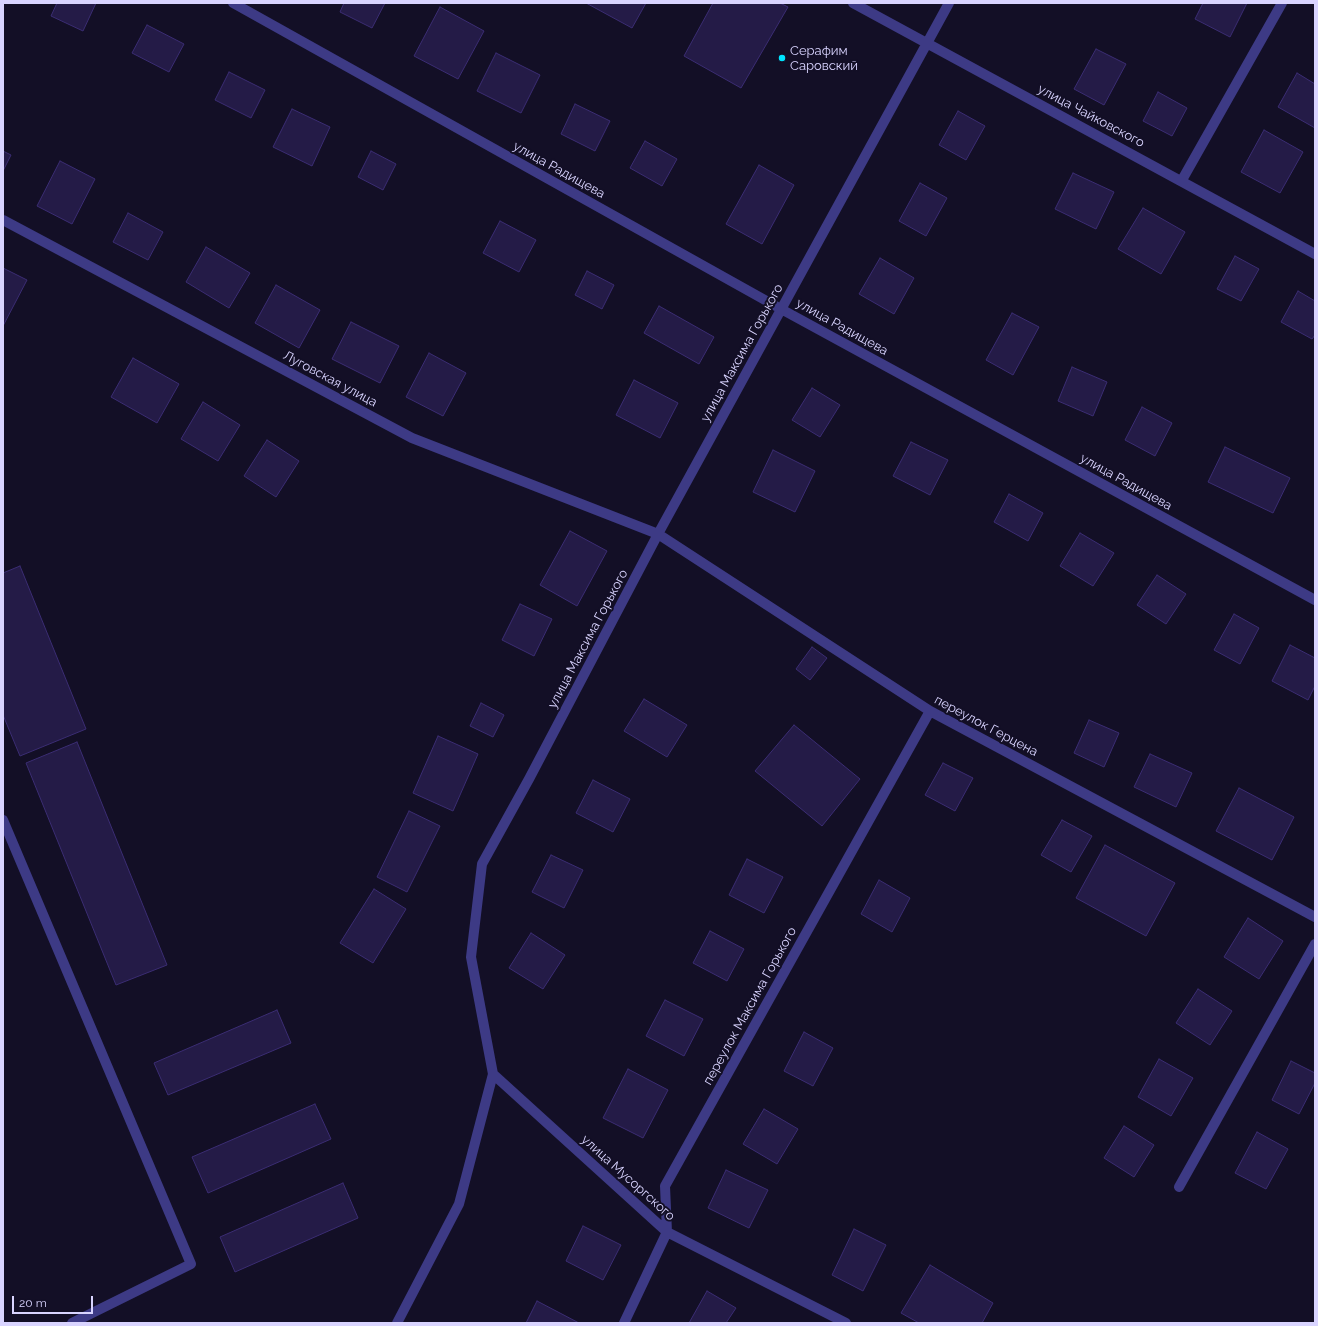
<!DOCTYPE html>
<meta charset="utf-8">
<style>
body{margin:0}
#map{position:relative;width:1318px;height:1326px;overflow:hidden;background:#130f26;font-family:Raleway,sans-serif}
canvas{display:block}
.frame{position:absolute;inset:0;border:4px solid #d9d4ff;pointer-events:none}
.scale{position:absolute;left:12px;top:1296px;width:81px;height:18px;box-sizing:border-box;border:2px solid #d9d4ff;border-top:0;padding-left:5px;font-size:12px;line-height:14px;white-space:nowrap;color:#d9d4ff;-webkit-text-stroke:3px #130f26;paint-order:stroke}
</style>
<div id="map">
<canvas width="1318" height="1326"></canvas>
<div class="frame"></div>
<div class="scale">20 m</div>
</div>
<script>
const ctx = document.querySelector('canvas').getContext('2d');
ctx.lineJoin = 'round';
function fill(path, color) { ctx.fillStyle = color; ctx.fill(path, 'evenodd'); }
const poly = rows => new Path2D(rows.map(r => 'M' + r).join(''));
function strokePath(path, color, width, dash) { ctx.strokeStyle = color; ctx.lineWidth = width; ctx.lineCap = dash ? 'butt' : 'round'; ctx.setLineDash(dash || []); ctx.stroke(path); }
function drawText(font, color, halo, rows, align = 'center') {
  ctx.font = font + ' Raleway,sans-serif'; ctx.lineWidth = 4; ctx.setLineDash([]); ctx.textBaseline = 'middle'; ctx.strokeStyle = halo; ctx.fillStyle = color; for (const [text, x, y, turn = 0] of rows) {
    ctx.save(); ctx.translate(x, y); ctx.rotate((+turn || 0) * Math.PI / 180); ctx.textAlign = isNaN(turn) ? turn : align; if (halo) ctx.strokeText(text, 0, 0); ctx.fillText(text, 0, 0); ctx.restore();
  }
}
const building = poly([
 [57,3,96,3,83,31,51,16,57,3],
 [344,3,385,3,372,28,340,12,344,3],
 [586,3,646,3,632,28,586,3],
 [713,3,780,3,788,7,741,88,684,56,713,3],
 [1203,3,1247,3,1230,37,1195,19,1203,3],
 [440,7,484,31,458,79,414,56,440,7],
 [147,25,184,44,169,72,132,53,147,25],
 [1096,49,1126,64,1104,105,1074,89,1096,49],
 [496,53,540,75,521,113,477,91,496,53],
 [229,72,265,90,251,118,215,100,229,72],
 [1297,73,1315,84,1315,128,1278,107,1297,73],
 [1158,92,1187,108,1172,136,1143,121,1158,92],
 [575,104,610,121,595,151,561,134,575,104],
 [292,109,330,127,312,166,273,147,292,109],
 [958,111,985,126,966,160,939,145,958,111],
 [1264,130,1303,152,1280,193,1241,172,1264,130],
 [645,141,677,159,662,186,630,168,645,141],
 [3,151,11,155,3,171,3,151],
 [371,151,396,164,383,190,358,177,371,151],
 [60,161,95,179,72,224,37,206,60,161],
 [759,165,794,185,762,244,726,224,759,165],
 [1073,173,1114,192,1096,229,1055,209,1073,173],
 [920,183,947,198,926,236,899,221,920,183],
 [1143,208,1185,232,1161,274,1118,249,1143,208],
 [128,213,163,232,148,260,113,242,128,213],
 [500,221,536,240,519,272,483,253,500,221],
 [206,247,250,273,229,308,186,282,206,247],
 [1235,256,1259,269,1241,301,1217,289,1235,256],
 [880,258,914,278,894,314,859,294,880,258],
 [3,268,27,280,3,326,3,268],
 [587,271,614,285,602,309,575,295,587,271],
 [276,285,320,310,299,348,255,323,276,285],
 [1298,291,1315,301,1315,335,1312,339,1281,322,1298,291],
 [659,306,714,337,699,364,644,333,659,306],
 [1012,313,1039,327,1013,375,986,360,1012,313],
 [351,322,399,346,380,383,332,359,351,322],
 [429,353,466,373,443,416,406,397,429,353],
 [133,358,179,384,157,423,111,397,133,358],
 [1072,367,1107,382,1093,416,1058,401,1072,367],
 [634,380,678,403,660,438,616,415,634,380],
 [812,388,840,405,820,437,792,420,812,388],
 [203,402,240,425,218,461,181,439,203,402],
 [1142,407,1172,423,1155,456,1125,440,1142,407],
 [267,440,299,461,276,497,244,476,267,440],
 [911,442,948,460,930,495,893,476,911,442],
 [1225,447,1290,478,1273,513,1208,482,1225,447],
 [773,450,815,471,795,512,753,492,773,450],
 [1009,494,1043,513,1028,541,994,522,1009,494],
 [570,531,607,551,577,606,540,585,570,531],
 [1080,533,1114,553,1093,586,1060,566,1080,533],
 [20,566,86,729,20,756,3,715,3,573,20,566],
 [1157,575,1186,594,1166,624,1137,605,1157,575],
 [520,604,552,619,534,656,502,640,520,604],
 [1234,614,1259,628,1240,664,1214,650,1234,614],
 [1290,645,1315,658,1315,686,1308,700,1272,681,1290,645],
 [812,647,827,658,810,680,796,669,812,647],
 [644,699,687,725,667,757,624,731,644,699],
 [481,703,504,715,493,737,470,726,481,703],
 [1089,720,1119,733,1104,767,1074,753,1089,720],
 [794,725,860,779,822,826,755,771,794,725],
 [438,736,478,754,453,811,413,793,438,736],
 [77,742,167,965,116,985,26,763,77,742],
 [1150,754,1192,773,1176,807,1134,787,1150,754],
 [943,763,973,778,955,811,925,795,943,763],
 [593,780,630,799,613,832,576,813,593,780],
 [1239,788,1294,817,1272,860,1216,831,1239,788],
 [409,811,440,826,407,892,377,877,409,811],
 [1062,820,1092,836,1071,872,1041,855,1062,820],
 [1105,845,1175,883,1146,936,1076,898,1105,845],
 [551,855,583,870,564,908,532,892,551,855],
 [747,859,783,877,764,913,729,895,747,859],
 [879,880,910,898,892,932,861,914,879,880],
 [374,889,406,909,373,963,340,943,374,889],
 [1248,918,1283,941,1259,979,1224,957,1248,918],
 [710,931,744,949,727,981,693,963,710,931],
 [531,933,565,955,543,989,509,968,531,933],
 [1198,989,1232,1011,1210,1045,1176,1023,1198,989],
 [665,1000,703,1019,684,1056,646,1036,665,1000],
 [277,1010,291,1043,168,1095,154,1063,277,1010],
 [804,1032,833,1048,813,1086,784,1071,804,1032],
 [1159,1059,1193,1078,1171,1116,1138,1097,1159,1059],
 [1291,1061,1315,1073,1315,1083,1299,1114,1272,1100,1291,1061],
 [628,1069,668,1090,643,1138,603,1118,628,1069],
 [315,1104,331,1139,208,1193,192,1157,315,1104],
 [764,1109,798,1129,777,1164,743,1144,764,1109],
 [1124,1126,1154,1145,1134,1177,1104,1158,1124,1126],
 [1257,1132,1288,1149,1266,1189,1235,1173,1257,1132],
 [726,1170,768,1190,749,1228,708,1208,726,1170],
 [343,1183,358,1218,235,1272,220,1237,343,1183],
 [583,1226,621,1245,603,1280,566,1261,583,1226],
 [854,1229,886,1245,863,1291,832,1275,854,1229],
 [930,1265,993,1303,982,1323,919,1323,901,1313,930,1265],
 [707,1291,736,1308,726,1323,689,1323,707,1291],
 [537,1301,579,1323,526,1323,537,1301]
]);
fill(building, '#241b47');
strokePath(building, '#3b2d73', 1);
strokePath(poly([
 [3,820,191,1264,72,1323],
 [1179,1187,1315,944]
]), '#3d3a85', 10);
strokePath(poly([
 [233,3,781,309,1315,600],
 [853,3,1315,254],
 [1182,180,1282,3],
 [3,220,412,438,658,534,930,711,1315,917],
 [493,1074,667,1232,846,1323],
 [397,1323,459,1204,493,1074,471,957,482,864,529,779,658,534,949,3],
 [624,1323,667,1232,665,1186,930,711]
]), '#3d3a85', 10);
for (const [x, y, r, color] of [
 [782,58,4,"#00e5ff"]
]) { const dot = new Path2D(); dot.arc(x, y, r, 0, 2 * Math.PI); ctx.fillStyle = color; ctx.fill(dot); strokePath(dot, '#130f26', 1.5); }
drawText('13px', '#d9d4ff', '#130f26', [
 ["Серафим",790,51],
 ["Саровский",790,66]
], 'left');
drawText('13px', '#d9d4ff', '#130f26', [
 ["улица Чайковского",1091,116,28],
 ["улица Радищева",559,170,29],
 ["улица Радищева",842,327,29],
 ["улица Максима Горького",742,353,-61],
 ["Луговская улица",330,379,28],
 ["улица Радищева",1126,482,29],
 ["улица Максима Горького",588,639,-62],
 ["переулок Герцена",986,726,28],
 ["переулок Максима Горького",750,1006,-61],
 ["улица Мусоргского",628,1178,42]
]);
</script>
